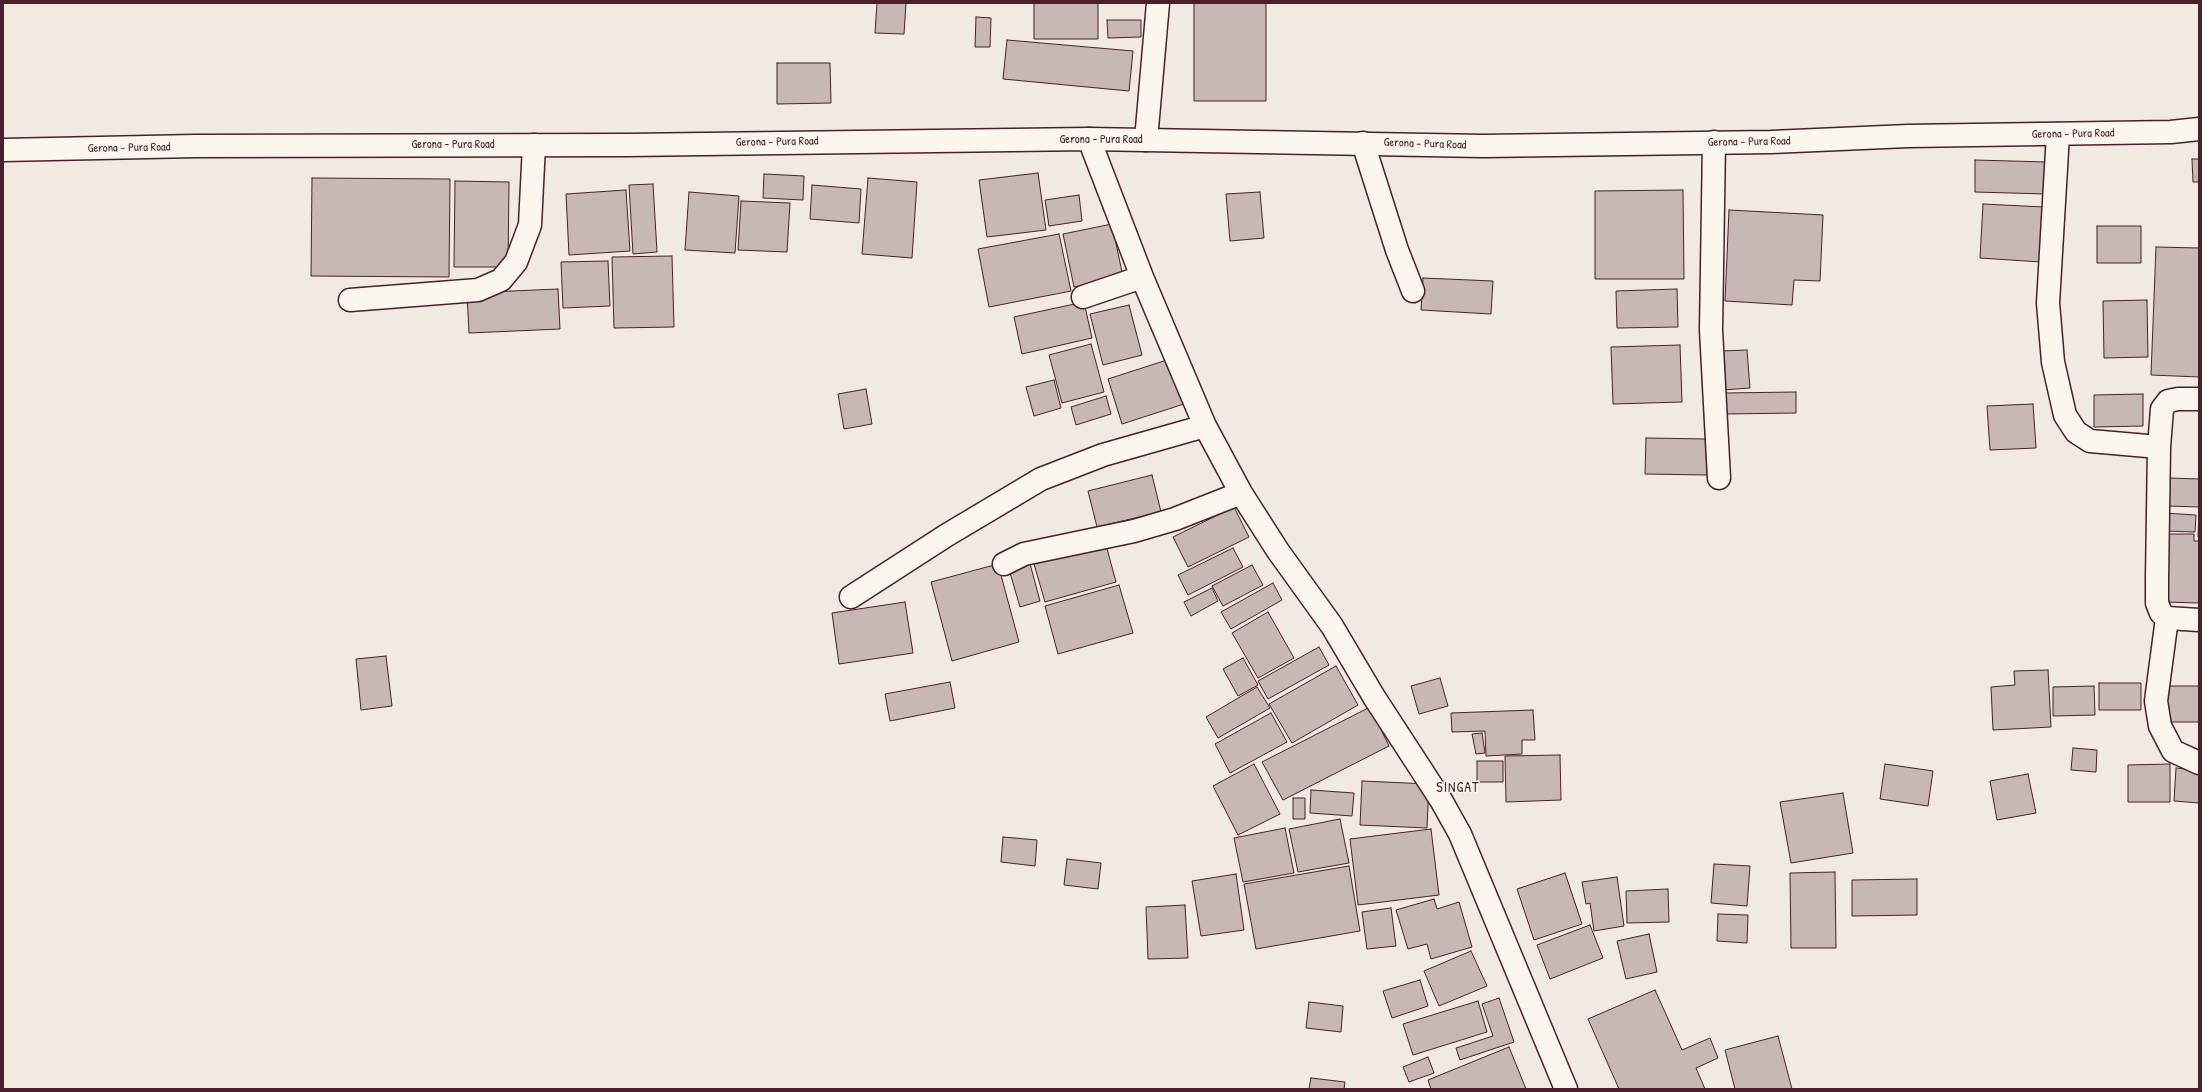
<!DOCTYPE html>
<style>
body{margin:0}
#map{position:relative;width:2202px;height:1092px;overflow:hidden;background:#f0eae0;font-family:"Patrick Hand",sans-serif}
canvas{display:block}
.frame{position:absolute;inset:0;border:4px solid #4a1f2b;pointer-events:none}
</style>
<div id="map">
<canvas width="2202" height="1092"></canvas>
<div class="frame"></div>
</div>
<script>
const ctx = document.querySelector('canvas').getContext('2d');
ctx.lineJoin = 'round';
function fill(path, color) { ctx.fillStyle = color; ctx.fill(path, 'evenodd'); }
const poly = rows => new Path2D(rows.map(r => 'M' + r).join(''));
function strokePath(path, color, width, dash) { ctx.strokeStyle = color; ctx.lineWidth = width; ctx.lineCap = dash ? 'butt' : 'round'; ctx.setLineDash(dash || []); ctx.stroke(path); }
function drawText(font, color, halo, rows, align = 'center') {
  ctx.font = font + ' "Patrick Hand",sans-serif'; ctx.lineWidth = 3; ctx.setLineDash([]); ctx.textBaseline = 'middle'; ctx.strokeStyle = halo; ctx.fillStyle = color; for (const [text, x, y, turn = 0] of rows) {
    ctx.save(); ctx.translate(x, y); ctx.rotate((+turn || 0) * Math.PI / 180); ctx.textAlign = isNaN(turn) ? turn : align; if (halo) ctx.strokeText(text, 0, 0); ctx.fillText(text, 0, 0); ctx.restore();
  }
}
const building = poly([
 [877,3,906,3,904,34,875,33,877,3],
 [1034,3,1098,3,1098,39,1034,39,1034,3],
 [1194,3,1266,3,1266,101,1194,101,1194,3],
 [976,17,991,18,990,47,975,47,976,17],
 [1107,20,1141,20,1141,37,1108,38,1107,20],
 [1007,40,1133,51,1129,91,1003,79,1007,40],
 [777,63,830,63,831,103,777,104,777,63],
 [2192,159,2199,159,2199,182,2193,182,2192,159],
 [1975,160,2047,162,2046,194,1975,192,1975,160],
 [1038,173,1046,230,987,237,979,180,1038,173],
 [764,174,804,176,803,200,763,198,764,174],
 [312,178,450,179,449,277,311,276,312,178],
 [868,178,917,182,912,258,862,254,868,178],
 [455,181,509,182,508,267,454,267,455,181],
 [653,184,657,252,633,254,629,185,653,184],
 [812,185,861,189,859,223,810,219,812,185],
 [626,190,630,251,569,255,566,194,626,190],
 [1683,190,1684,279,1595,279,1595,191,1683,190],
 [689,192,739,196,735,253,685,250,689,192],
 [1260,192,1264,238,1230,241,1226,194,1260,192],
 [1079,195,1082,221,1049,226,1045,200,1079,195],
 [741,201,790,203,787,252,738,250,741,201],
 [1983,204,2044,207,2041,262,1980,258,1983,204],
 [1729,210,1823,215,1820,281,1794,280,1792,305,1725,301,1729,210],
 [1112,224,1123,277,1074,287,1063,234,1112,224],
 [2097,226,2141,226,2141,263,2097,263,2097,226],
 [1059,234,1071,291,989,307,978,249,1059,234],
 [2156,247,2199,248,2199,377,2151,375,2156,247],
 [672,256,674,327,614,328,612,257,672,256],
 [608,261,610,306,563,308,561,262,608,261],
 [1423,278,1493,281,1491,314,1421,310,1423,278],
 [558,289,560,329,469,333,467,293,558,289],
 [1677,289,1678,327,1617,328,1616,291,1677,289],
 [2147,300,2148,357,2104,358,2103,301,2147,300],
 [1084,302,1092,338,1022,354,1014,317,1084,302],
 [1129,305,1142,355,1103,365,1090,314,1129,305],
 [1091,344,1104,392,1062,403,1049,355,1091,344],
 [1680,345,1682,402,1613,404,1611,347,1680,345],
 [1747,350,1750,388,1723,390,1721,351,1747,350],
 [1170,359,1184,404,1122,424,1108,379,1170,359],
 [1054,380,1061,408,1034,416,1026,387,1054,380],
 [866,389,872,424,844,429,838,394,866,389],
 [1796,392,1796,413,1725,414,1725,393,1796,392],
 [2143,394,2143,426,2094,427,2094,395,2143,394],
 [1106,396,1111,414,1076,425,1071,407,1106,396],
 [2033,404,2036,448,1990,450,1987,406,2033,404],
 [1646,438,1707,439,1707,475,1645,474,1646,438],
 [1152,475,1161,512,1097,527,1088,491,1152,475],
 [2169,478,2199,479,2199,507,2167,506,2169,478],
 [1234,507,1249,537,1188,567,1173,537,1234,507],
 [2199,509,2199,537,2198,537,2199,509],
 [2164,513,2196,515,2195,532,2163,531,2164,513],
 [2164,534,2194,534,2194,541,2199,541,2199,603,2164,602,2164,534],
 [1106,545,1116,582,1045,602,1034,564,1106,545],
 [1233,548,1243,567,1188,595,1178,575,1233,548],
 [1029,560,1040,601,1020,607,1008,566,1029,560],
 [998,564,1019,642,952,661,931,582,998,564],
 [1252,565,1263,585,1223,606,1212,586,1252,565],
 [1273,583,1282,600,1231,629,1221,612,1273,583],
 [1119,585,1133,633,1058,654,1045,606,1119,585],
 [1212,588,1218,601,1191,616,1184,602,1212,588],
 [905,602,913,653,839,664,832,613,905,602],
 [1268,612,1294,658,1258,678,1232,633,1268,612],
 [1319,647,1329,665,1268,699,1258,681,1319,647],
 [386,656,392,706,361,710,356,659,386,656],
 [1243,658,1258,685,1238,696,1223,669,1243,658],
 [1336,666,1358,705,1292,743,1269,704,1336,666],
 [2048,670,2051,727,1993,730,1991,687,2015,685,2014,671,2048,670],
 [1440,678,1448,706,1419,714,1411,686,1440,678],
 [950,682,955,708,890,721,885,694,950,682],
 [2099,683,2141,683,2141,710,2099,710,2099,683],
 [2094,686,2095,715,2053,716,2053,687,2094,686],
 [2167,686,2199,686,2199,722,2167,722,2167,686],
 [1257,687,1270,708,1218,738,1206,717,1257,687],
 [1370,707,1389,746,1283,800,1262,762,1370,707],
 [1533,710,1535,740,1522,740,1522,754,1486,756,1485,731,1452,732,1451,713,1533,710],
 [1271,713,1287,742,1230,773,1215,744,1271,713],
 [1482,733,1485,753,1476,754,1472,734,1482,733],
 [2073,748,2097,750,2096,772,2071,770,2073,748],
 [1560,755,1561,800,1506,802,1505,756,1560,755],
 [1477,761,1503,761,1503,782,1477,782,1477,761],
 [1254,764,1280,814,1238,835,1213,786,1254,764],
 [1885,764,1933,771,1928,806,1880,799,1885,764],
 [2170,764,2170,802,2128,802,2128,765,2170,764],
 [2176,768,2199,770,2199,803,2174,801,2176,768],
 [2028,774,2036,813,1997,820,1990,781,2028,774],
 [1362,781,1429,784,1427,828,1360,825,1362,781],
 [1311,790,1354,793,1352,816,1310,813,1311,790],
 [1843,793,1853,853,1791,863,1780,802,1843,793],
 [1293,798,1305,798,1305,819,1293,819,1293,798],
 [1340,819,1349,863,1298,872,1289,829,1340,819],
 [1285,828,1294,873,1243,882,1234,838,1285,828],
 [1431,829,1439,895,1358,905,1350,839,1431,829],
 [1003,837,1037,840,1035,866,1001,862,1003,837],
 [1067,859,1101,863,1098,889,1064,885,1067,859],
 [1714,864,1750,866,1747,906,1711,903,1714,864],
 [1349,866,1360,931,1256,949,1244,884,1349,866],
 [1835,872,1836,948,1791,948,1790,873,1835,872],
 [1565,873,1582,924,1534,940,1517,889,1565,873],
 [1236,874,1244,930,1201,936,1192,881,1236,874],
 [1617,877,1624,926,1594,931,1590,903,1586,904,1582,882,1617,877],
 [1917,879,1917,915,1852,916,1852,880,1917,879],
 [1668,889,1669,922,1627,923,1626,891,1668,889],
 [1434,899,1437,909,1459,902,1472,947,1431,959,1427,944,1408,949,1396,910,1434,899],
 [1185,905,1188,958,1148,959,1146,907,1185,905],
 [1391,908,1396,946,1367,949,1362,912,1391,908],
 [1718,914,1748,915,1747,943,1717,941,1718,914],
 [1590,925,1603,958,1550,979,1537,945,1590,925],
 [1649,934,1657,972,1626,979,1617,941,1649,934],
 [1471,951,1487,986,1439,1006,1424,971,1471,951],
 [1420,980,1428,1006,1392,1018,1383,991,1420,980],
 [1655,990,1682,1050,1710,1038,1718,1058,1696,1068,1705,1089,1619,1089,1588,1019,1655,990],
 [1499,998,1514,1042,1460,1060,1456,1048,1493,1036,1482,1004,1499,998],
 [1478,1001,1487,1032,1413,1055,1403,1024,1478,1001],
 [1309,1002,1343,1006,1341,1032,1306,1028,1309,1002],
 [1778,1036,1792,1089,1735,1089,1725,1050,1778,1036],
 [1509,1047,1526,1089,1431,1089,1428,1080,1509,1047],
 [1428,1057,1434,1073,1409,1082,1403,1067,1428,1057],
 [1311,1078,1345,1082,1344,1089,1309,1089,1311,1078]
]);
fill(building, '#c8b8b3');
strokePath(building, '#4a1f2b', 1);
const minor = poly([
 [2058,134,2048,303,2053,362,2065,415,2076,432,2090,441,2159,447],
 [1089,139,1142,277,1205,426,1241,493,1278,551,1332,626,1374,697,1441,800,1460,834,1566,1089],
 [1146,140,1158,3],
 [1714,142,1711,330,1719,478],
 [1363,143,1397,250,1413,291],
 [1083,297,1142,277],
 [350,300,478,290,501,280,516,262,530,225,534,145],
 [2199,399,2178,399,2168,401,2162,409,2159,447,2157,578,2157,603,2161,613,2167,618,2199,620],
 [1004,564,1024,554,1134,531,1175,519,1241,493],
 [851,597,947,535,1041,479,1103,455,1205,426],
 [2167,618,2156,701,2160,726,2173,751,2199,763]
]);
const major = poly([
 [3,150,195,146,627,145,1089,139,1483,146,1771,142,1908,136,2171,132,2199,129]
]);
strokePath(minor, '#4a1f2b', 25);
strokePath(major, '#4a1f2b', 25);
strokePath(minor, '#fbf7ec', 22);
strokePath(major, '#fbf7ec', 22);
drawText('12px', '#4a1f2b', '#fbf7ec', [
 ["Gerona - Pura Road",2073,134,-1],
 ["Gerona - Pura Road",1101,140],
 ["Gerona - Pura Road",777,142,-1],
 ["Gerona - Pura Road",1749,142,-1],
 ["Gerona - Pura Road",1425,144,2],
 ["Gerona - Pura Road",453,145],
 ["Gerona - Pura Road",129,148,-1]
]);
ctx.letterSpacing = '1px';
drawText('14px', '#4a1f2b', '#fbf7ec', [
 ["SINGAT",1458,788]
]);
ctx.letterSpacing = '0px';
</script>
